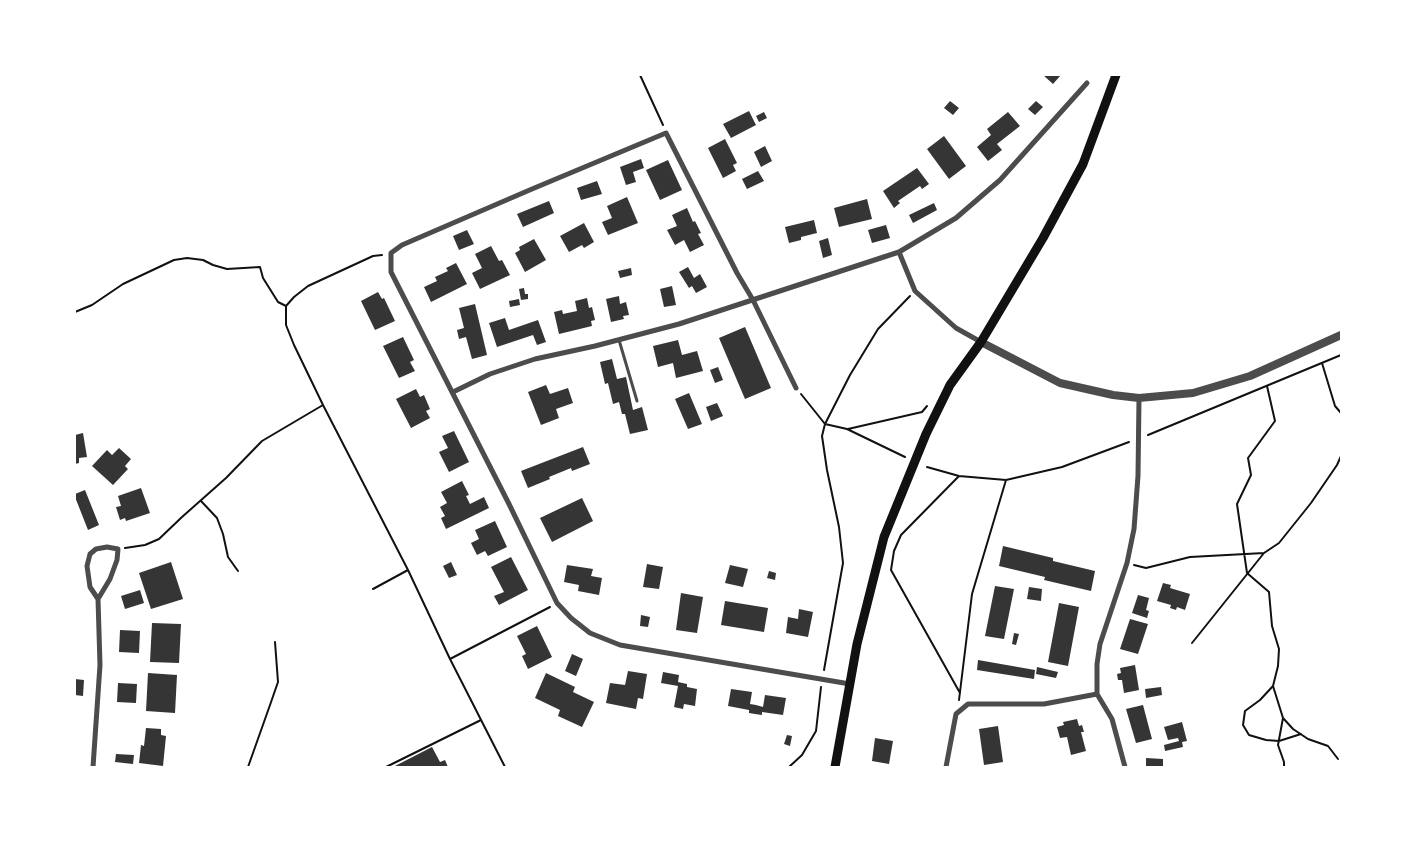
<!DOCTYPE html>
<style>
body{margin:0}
#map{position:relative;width:1416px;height:842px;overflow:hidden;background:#fff;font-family:"Fira Sans",sans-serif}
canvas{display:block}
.frame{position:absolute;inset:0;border:76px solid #fff;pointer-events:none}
</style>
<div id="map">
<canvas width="1416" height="842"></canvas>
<div class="frame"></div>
</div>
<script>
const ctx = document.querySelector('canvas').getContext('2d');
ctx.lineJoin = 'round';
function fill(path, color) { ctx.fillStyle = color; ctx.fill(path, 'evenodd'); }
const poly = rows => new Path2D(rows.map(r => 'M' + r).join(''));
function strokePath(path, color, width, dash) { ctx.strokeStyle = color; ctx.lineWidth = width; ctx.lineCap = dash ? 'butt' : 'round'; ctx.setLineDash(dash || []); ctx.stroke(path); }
fill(poly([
 [1043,75,1061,75,1053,84],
 [950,101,959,108,953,115,944,108],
 [1036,101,1043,107,1035,115,1028,109],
 [749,111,756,125,731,138,723,124],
 [764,112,767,118,759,122,756,116],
 [1008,112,1020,126,997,144,1002,150,988,161,977,147,991,135,987,129],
 [944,136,966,166,949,179,927,149],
 [725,139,737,163,733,165,736,171,723,178,708,148],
 [765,146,772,161,761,167,754,152],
 [641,159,644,168,633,172,636,182,626,185,620,167],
 [668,160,682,190,660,200,646,170],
 [917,168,929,184,922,189,920,186,898,201,900,203,894,208,883,191],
 [758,171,764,181,747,189,742,179],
 [597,181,602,194,581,200,577,188],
 [627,197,638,223,608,235,602,222,612,218,607,206],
 [867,199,872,219,839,227,834,208],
 [549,201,554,213,523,227,517,214],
 [934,203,937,210,913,223,909,215],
 [687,208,693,222,695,221,701,233,698,234,704,245,690,252,684,240,675,245,667,230,677,226,672,215],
 [814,220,817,233,801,237,801,240,789,243,785,227],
 [584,223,594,242,584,248,582,245,569,252,560,236],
 [886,225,890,238,872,243,868,230],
 [467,230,474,244,459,250,453,236],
 [828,238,832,255,823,258,819,241],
 [534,239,546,260,525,272,515,253,520,250,519,247],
 [491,246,499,261,502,260,510,275,480,289,472,273,482,268,475,254],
 [456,263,467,284,431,302,424,287,437,281,435,277,448,271,446,268],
 [688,267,694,278,700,274,707,287,696,293,692,286,689,288,679,272],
 [631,268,632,275,620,278,618,271],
 [672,286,676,305,664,307,660,289],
 [524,288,525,294,528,294,528,299,521,300,519,289],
 [378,292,382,299,384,298,395,321,375,330,361,301],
 [619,296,620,304,626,302,629,315,623,316,624,319,611,322,606,299],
 [587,298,589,308,592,307,595,320,591,321,592,326,559,334,554,312,562,310,563,314,577,311,575,301],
 [519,299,520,305,510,307,509,301],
 [475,304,487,355,472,359,466,337,459,339,457,330,464,328,459,308],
 [505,318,509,330,538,320,546,342,537,345,533,335,497,347,489,323],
 [745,327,771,388,745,399,719,338],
 [403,337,414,360,410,362,415,371,399,378,383,346],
 [678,340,682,355,697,351,703,371,676,378,673,363,658,367,653,346],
 [612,359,617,379,626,377,633,410,642,407,648,430,630,434,625,414,622,414,619,402,613,404,608,383,605,384,600,362],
 [718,367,723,380,715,383,710,370],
 [546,385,550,394,568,388,573,403,556,409,559,418,541,425,528,392],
 [416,389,420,397,424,395,430,409,426,411,430,418,411,428,396,399],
 [689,393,702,424,688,429,675,399],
 [717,403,723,416,711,421,706,407],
 [454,431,469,462,449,472,439,452,448,448,442,436],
 [83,433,87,457,79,458,79,463,75,464,75,435],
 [583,447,590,464,572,471,571,468,549,477,550,479,528,488,521,471],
 [119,448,131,459,125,466,128,469,113,485,92,466,107,450,112,455],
 [462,481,469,495,466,496,470,504,484,497,489,508,446,529,441,518,445,516,440,507,447,503,441,492],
 [141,488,150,513,126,521,125,518,120,520,116,507,121,506,118,496],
 [85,490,99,525,88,530,75,497,75,494],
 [582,498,593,521,552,542,540,518],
 [495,521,507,547,488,556,485,551,477,555,471,543,479,539,475,530],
 [1003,546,1053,558,1053,561,1095,571,1091,591,1044,580,1045,577,999,566],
 [511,557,528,590,499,605,494,596,504,592,491,567],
 [171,562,183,599,151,609,139,573],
 [451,562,457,575,449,578,443,566],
 [647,564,663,567,659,589,643,587],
 [567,565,593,569,591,576,602,578,599,595,578,591,579,585,564,582],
 [730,565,748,569,743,587,725,583],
 [769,571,776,573,775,580,767,578],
 [1163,583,1171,585,1170,588,1190,594,1185,610,1177,607,1176,610,1170,608,1171,605,1157,601],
 [995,586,1014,589,1004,639,985,636],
 [1029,587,1042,589,1041,601,1027,599],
 [140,590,144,603,125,609,121,596],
 [681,593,703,597,697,633,676,630],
 [1138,595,1149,598,1146,610,1149,611,1147,618,1132,613],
 [725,601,768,608,764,632,721,625],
 [1059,603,1079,607,1068,666,1048,662],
 [799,609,813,612,808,637,786,633,788,617,798,619],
 [641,615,650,617,648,627,640,626],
 [1130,619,1148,624,1138,654,1120,649],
 [152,623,181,624,179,663,150,662],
 [537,626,552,657,528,669,522,656,526,654,517,636],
 [120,630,140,631,139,653,119,652],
 [1014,633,1019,634,1016,645,1012,644],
 [572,654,583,659,576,676,565,671],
 [978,660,1035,670,1034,679,977,670],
 [1135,665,1139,690,1124,693,1122,680,1118,680,1117,674,1121,673,1120,668],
 [1037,667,1058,672,1056,678,1036,674],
 [628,671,647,674,643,699,638,698,636,709,606,703,610,683,625,685],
 [663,672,679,675,678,682,687,684,687,687,697,689,695,706,684,704,683,709,674,707,678,686,661,683],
 [148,673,177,675,175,713,146,711],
 [546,673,575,687,573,692,594,702,582,727,558,716,560,710,535,698],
 [75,679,84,680,83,696,75,695],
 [118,683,137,684,136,703,117,702],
 [1161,687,1162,695,1146,698,1145,689],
 [731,689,752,692,750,704,756,705,763,707,765,695,786,698,783,715,762,712,762,715,755,714,749,713,749,710,728,706],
 [1143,705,1152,739,1136,743,1126,709],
 [1077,719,1079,726,1082,725,1084,732,1081,732,1086,751,1071,755,1067,737,1060,738,1057,727,1064,725,1063,722],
 [1182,722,1187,741,1182,742,1183,747,1165,751,1164,745,1179,741,1178,738,1168,740,1164,727],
 [998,726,1003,762,984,765,979,729],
 [146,728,161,729,161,735,166,736,163,766,139,763,141,745,144,746],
 [787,735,792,736,790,746,784,744],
 [875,738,893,741,889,764,872,761],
 [432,747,440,762,445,760,448,767,393,767],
 [116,754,134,755,133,764,115,762],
 [1146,758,1163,759,1163,767,1146,767]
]), '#353535');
strokePath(poly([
 [640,75,663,125],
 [382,255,373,256,308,286,294,297,286,306,286,325,294,345,323,405,408,570,450,659,505,767],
 [75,312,92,305,123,284,174,260,187,258,203,260,213,265,227,269,260,267,263,278,278,302,286,306],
 [1322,363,1335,406,1341,413],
 [1267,386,1275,421,1248,458,1251,475,1237,504,1247,573,1269,592,1272,626,1279,649,1278,666,1273,686,1283,718,1293,729,1308,739,1328,746,1338,759],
 [801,394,825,424,847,429,905,457],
 [848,429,922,412,927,406],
 [1148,435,1341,355],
 [927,467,959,476,1006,480,1062,467,1129,442],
 [959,476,901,535,894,551,891,570,960,693],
 [201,501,217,518,223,534,228,557,238,571],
 [125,548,145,545,159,539,182,517,226,478,262,441,323,405],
 [1134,565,1146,568,1190,557,1264,553,1279,543,1311,503,1337,465,1341,456],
 [373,589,408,570],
 [1192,643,1264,553],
 [450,659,550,607],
 [824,670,843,563,839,527,827,470,822,436,825,424,850,375,878,329,910,296],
 [1273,686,1260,700,1245,711,1243,725,1249,735,1266,740,1279,741,1301,734],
 [959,700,972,594,1006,480],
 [1283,718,1278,745,1284,762,1284,767],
 [248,767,270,705,278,682,275,642],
 [386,767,481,720],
 [789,767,802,755,816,731,821,687]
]), '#111', 2);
strokePath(poly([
 [619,340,637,401]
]), '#4c4c4c', 3);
strokePath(poly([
 [899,252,956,218,1000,180,1087,83],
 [796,388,753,300,737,273,666,133,532,189,402,245,391,253,391,272,509,504,557,603,571,618,590,633,620,645,850,684],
 [453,392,490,374,535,359,595,346,679,324,899,252,915,291,956,328,981,342],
 [93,767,100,665,98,599,110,579,117,560,118,549,107,547,96,549,90,554,87,566,90,587,98,599],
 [946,767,956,714,968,704,1044,704,1097,694],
 [1125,767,1112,719,1097,694,1097,664,1100,644,1127,563,1134,529,1138,476,1139,398]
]), '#4c4c4c', 5);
strokePath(poly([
 [981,342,1060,383,1113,395,1139,398,1193,393,1250,376,1341,335]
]), '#4c4c4c', 8);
strokePath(poly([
 [835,767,857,644,884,537,926,434,950,385,981,342,1043,238,1083,164,1116,75]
]), '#111', 9);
</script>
